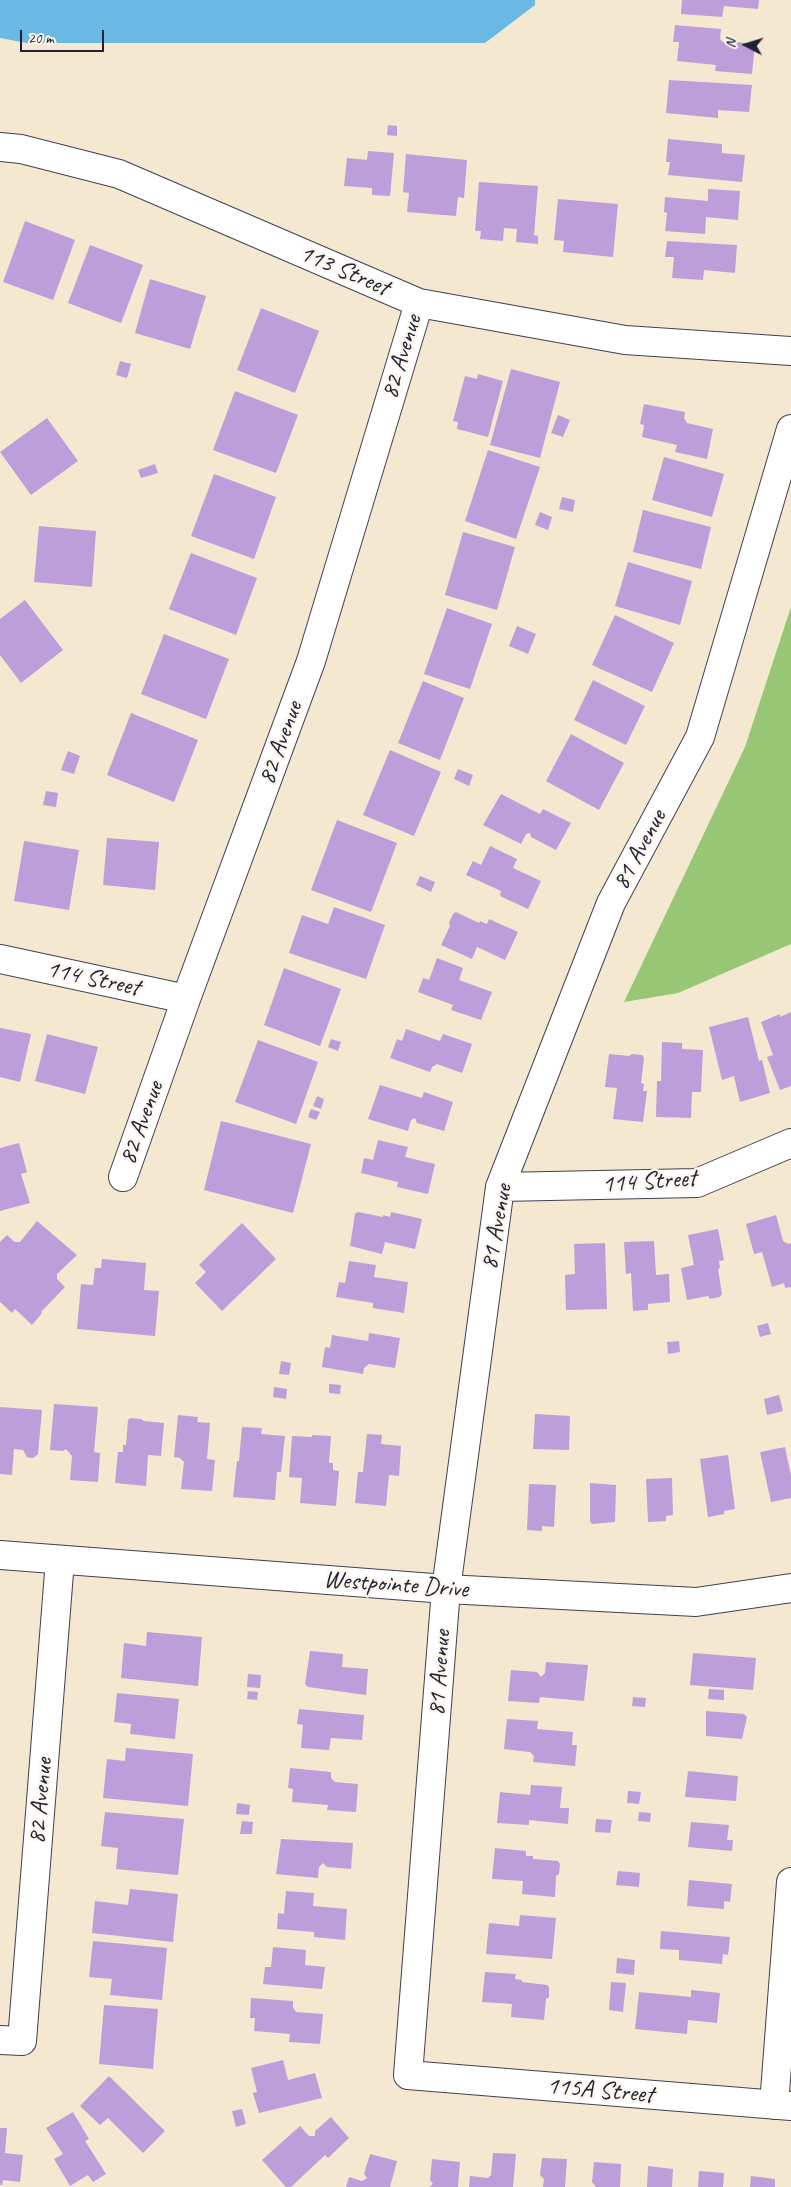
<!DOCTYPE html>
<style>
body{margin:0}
#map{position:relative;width:791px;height:2187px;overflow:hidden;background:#f4e8d0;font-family:Caveat,sans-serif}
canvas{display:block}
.north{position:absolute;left:721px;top:20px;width:50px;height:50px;-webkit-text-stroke:4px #fbf7ec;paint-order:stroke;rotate:275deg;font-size:14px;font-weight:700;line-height:20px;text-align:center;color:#22223b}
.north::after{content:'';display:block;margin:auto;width:18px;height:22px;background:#22223b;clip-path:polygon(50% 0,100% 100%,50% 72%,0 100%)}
.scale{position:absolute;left:20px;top:30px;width:84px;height:22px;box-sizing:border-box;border:2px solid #22223b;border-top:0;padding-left:6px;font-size:15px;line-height:18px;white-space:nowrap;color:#22223b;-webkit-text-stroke:4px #fbf7ec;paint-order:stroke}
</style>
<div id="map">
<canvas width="791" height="2187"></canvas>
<div class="north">N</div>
<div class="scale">20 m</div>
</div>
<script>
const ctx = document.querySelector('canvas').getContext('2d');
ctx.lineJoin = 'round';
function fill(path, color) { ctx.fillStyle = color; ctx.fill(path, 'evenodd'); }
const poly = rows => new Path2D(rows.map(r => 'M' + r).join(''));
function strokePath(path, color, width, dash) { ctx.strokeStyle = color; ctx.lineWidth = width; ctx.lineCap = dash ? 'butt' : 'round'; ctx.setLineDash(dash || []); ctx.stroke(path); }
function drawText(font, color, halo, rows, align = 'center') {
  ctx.font = font + ' Caveat,sans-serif'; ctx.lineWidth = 5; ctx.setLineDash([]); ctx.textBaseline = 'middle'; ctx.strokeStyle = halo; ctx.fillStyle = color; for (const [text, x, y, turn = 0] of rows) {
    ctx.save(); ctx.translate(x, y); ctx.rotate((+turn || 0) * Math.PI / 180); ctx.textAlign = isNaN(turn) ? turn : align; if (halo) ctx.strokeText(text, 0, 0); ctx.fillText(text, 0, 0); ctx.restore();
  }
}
fill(poly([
 [791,607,791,944,678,993,624,1002,745,747]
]), '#97c674');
fill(poly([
 [0,0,535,0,535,5,485,43,27,43,0,38]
]), '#69b9e4');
fill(poly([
 [682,0,759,0,758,9,724,6,722,17,681,14],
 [675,25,721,29,720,39,724,43,726,41,755,44,752,74,715,71,716,65,677,61,679,42,673,42],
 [669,80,752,85,749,112,718,110,718,118,666,113],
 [388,125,397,126,397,136,387,135],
 [668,139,722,144,722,153,745,155,742,182,668,175,670,162,666,162],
 [368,151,394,153,390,196,372,195,372,188,344,186,347,158,367,160],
 [406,154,467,160,464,198,458,197,456,216,407,212,409,193,403,192],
 [479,182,538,186,534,235,538,236,538,244,516,242,517,229,504,228,503,241,480,239,481,231,475,231],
 [708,189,740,191,738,220,706,217,705,234,665,231,667,213,664,212,665,197,708,201],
 [558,199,618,204,613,257,563,252,564,241,554,240],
 [25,221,75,240,53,300,3,282],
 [667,241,737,245,735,273,704,270,703,280,672,278,674,257,665,257],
 [90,245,143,265,121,323,68,303],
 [150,279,206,296,190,349,135,333],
 [261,308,319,331,295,393,237,370],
 [120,361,131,364,127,378,116,375],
 [511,369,560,382,540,458,490,445],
 [478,374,503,381,488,437,457,429,458,422,453,421,465,376,477,379],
 [235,391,298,415,276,473,213,450],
 [644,404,685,412,684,418,687,423,713,429,707,459,675,452,677,445,642,437,644,425,640,424],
 [558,415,570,420,563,437,551,433],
 [47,418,78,461,31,495,0,452],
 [488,450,540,467,516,539,465,521],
 [664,457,724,474,712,517,652,500],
 [155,464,158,473,141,478,138,470],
 [214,474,276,497,254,559,191,536],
 [562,497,575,500,573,512,559,509],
 [643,510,711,527,701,569,633,552],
 [540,512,552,517,548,530,535,525],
 [39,526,96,531,92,587,34,582],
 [463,532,515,547,497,610,445,595],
 [191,553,257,578,236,635,169,609],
 [628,562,692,581,680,625,615,606],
 [25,600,63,650,21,683,0,655,0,619],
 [447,608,492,624,470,689,424,674],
 [615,615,674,643,652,692,592,665],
 [517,626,536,634,528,654,509,646],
 [164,634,229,659,206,719,141,694],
 [593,680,645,706,626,745,574,720],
 [423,681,464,698,440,760,398,743],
 [131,713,198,740,174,802,107,775],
 [571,734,624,763,599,810,546,781],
 [390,750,441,772,414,836,363,815],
 [68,751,80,756,74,774,61,770],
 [458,769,473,775,469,786,454,779],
 [46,791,58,793,56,807,43,805],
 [501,794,540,814,543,809,571,823,556,850,531,837,530,833,526,834,521,844,483,825],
 [337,820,397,843,371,912,311,890],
 [107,838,159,842,155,890,103,885],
 [24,841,79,850,69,910,14,901],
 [490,846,517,859,513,868,541,881,528,909,500,896,501,891,466,875,473,861,481,865],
 [420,876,435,882,431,892,416,885],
 [334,907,385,925,366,979,289,953,302,915,328,924],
 [456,912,479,923,480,921,487,924,489,919,518,932,505,960,477,947,472,959,441,945,450,926,449,923,453,914],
 [437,958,463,968,459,980,492,992,481,1020,451,1010,453,1005,418,992,423,978,429,980],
 [284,968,341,989,320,1046,264,1025],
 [791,1012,791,1086,780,1090,767,1057,773,1055,761,1022,780,1014,780,1017],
 [748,1017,759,1061,762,1060,770,1093,740,1102,734,1076,722,1080,709,1027],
 [0,1028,31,1034,20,1082,0,1077],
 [406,1029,440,1041,443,1034,472,1044,462,1073,437,1064,432,1067,430,1072,390,1058,397,1039,402,1041],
 [47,1034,98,1047,85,1094,35,1081],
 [331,1039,341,1042,338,1051,328,1047],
 [258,1040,318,1062,296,1124,235,1102],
 [662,1042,682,1043,682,1049,703,1050,701,1092,692,1092,691,1118,656,1117,657,1081,661,1081],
 [609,1054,629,1056,632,1054,642,1055,644,1058,641,1083,644,1084,643,1091,647,1091,643,1122,613,1119,617,1088,605,1087],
 [380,1085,422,1098,424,1092,453,1102,444,1131,417,1123,415,1118,411,1120,408,1131,368,1119],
 [317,1096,324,1099,321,1109,313,1106],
 [311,1109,320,1112,316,1120,308,1117],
 [221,1121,311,1144,293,1213,204,1190],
 [378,1140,408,1147,405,1157,435,1164,428,1194,397,1187,398,1182,361,1173,364,1158,373,1160],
 [19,1143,27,1172,21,1174,30,1203,0,1211,0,1148],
 [358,1212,383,1217,383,1215,390,1217,391,1212,422,1219,415,1249,385,1242,382,1254,350,1246,355,1214],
 [776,1215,783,1241,788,1244,791,1243,791,1287,785,1288,784,1283,772,1287,762,1252,754,1254,746,1224],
 [37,1221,77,1255,57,1274,57,1279,65,1287,41,1312,42,1313,32,1325,15,1309,12,1313,0,1302,0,1242,7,1235,15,1242,20,1242],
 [242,1223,276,1259,222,1311,195,1283,206,1272,199,1265],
 [718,1229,724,1260,719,1261,720,1268,718,1269,722,1294,720,1297,710,1299,708,1296,687,1300,681,1268,694,1265,688,1235],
 [654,1241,656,1275,669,1274,670,1302,648,1304,648,1310,633,1311,631,1273,626,1274,624,1242],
 [605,1243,607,1309,566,1310,565,1275,575,1274,574,1244],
 [102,1259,146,1263,144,1290,159,1291,155,1336,77,1329,81,1284,93,1285,95,1268,101,1268],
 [349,1261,376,1265,374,1277,408,1282,404,1313,373,1308,373,1303,336,1297,339,1282,345,1283],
 [768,1323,771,1334,760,1337,757,1326],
 [369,1333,400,1338,395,1368,369,1364,364,1368,363,1374,322,1367,325,1347,330,1348,332,1335,368,1341],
 [679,1341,680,1352,668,1354,667,1342],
 [281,1361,291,1363,289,1375,279,1374],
 [329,1384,341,1385,340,1394,329,1393],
 [274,1387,287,1389,286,1399,273,1397],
 [779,1395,783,1411,767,1415,764,1399],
 [54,1404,98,1407,94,1452,100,1453,98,1482,70,1480,72,1456,66,1449,63,1451,50,1450],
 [0,1407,42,1410,38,1454,33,1458,27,1457,23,1450,14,1449,12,1475,0,1474],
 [535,1414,570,1416,569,1450,533,1449],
 [178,1415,198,1417,197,1422,210,1423,207,1459,215,1460,212,1491,181,1489,184,1462,180,1458,174,1457],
 [131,1418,141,1419,144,1421,164,1423,161,1456,148,1455,146,1486,115,1483,118,1452,123,1452,123,1445,126,1445,128,1420],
 [242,1427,262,1428,261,1434,285,1436,281,1472,277,1472,275,1500,233,1497,237,1461,239,1461],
 [367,1434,382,1435,381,1444,401,1446,399,1476,389,1475,386,1506,355,1503,358,1472,363,1472],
 [312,1435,331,1436,329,1463,333,1463,333,1470,339,1471,336,1506,300,1503,302,1478,289,1477,292,1436,312,1437],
 [785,1447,791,1476,791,1498,771,1502,760,1452],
 [728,1455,735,1509,724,1511,724,1514,708,1517,700,1459],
 [672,1478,673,1515,666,1516,666,1521,648,1522,646,1479],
 [590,1483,616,1485,615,1522,592,1524,590,1521],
 [529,1484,556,1485,554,1527,542,1526,542,1531,527,1530],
 [147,1632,202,1637,198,1686,121,1678,124,1643,146,1646],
 [310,1651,343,1654,342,1667,368,1669,366,1695,308,1687,305,1684],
 [693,1653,756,1658,753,1690,690,1685],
 [546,1662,588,1665,584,1701,540,1697,539,1703,508,1701,511,1670,537,1672,541,1677,545,1673],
 [248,1674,261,1675,260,1688,247,1687],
 [709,1689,724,1690,724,1700,708,1699],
 [248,1691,258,1692,257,1700,247,1699],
 [117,1693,179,1699,175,1739,130,1734,131,1724,114,1722],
 [633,1697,646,1698,645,1707,632,1706],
 [299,1709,364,1715,362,1740,331,1738,329,1750,301,1748,303,1725,297,1724],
 [706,1711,744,1714,747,1717,742,1739,706,1736],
 [507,1719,538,1721,537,1729,573,1732,572,1745,577,1745,575,1766,533,1762,534,1756,530,1752,504,1749],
 [126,1748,193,1754,188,1806,103,1798,107,1759,125,1761],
 [290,1768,331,1772,331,1778,335,1782,358,1784,356,1812,327,1810,328,1805,292,1802,293,1789,288,1788],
 [688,1771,738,1776,736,1801,685,1797],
 [531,1785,562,1787,560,1808,569,1808,568,1824,529,1820,529,1825,497,1823,500,1792,530,1795],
 [628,1791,641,1792,639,1804,627,1803],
 [237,1803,250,1805,249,1815,236,1814],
 [105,1812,184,1819,178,1875,116,1869,118,1848,101,1846],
 [639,1812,651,1813,650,1822,638,1821],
 [596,1819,612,1820,610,1833,595,1832],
 [242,1821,253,1822,252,1834,240,1834],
 [691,1822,729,1825,727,1840,733,1840,732,1851,688,1847],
 [281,1839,353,1843,351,1869,327,1867,323,1863,319,1867,318,1878,276,1874],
 [495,1848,526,1851,526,1856,533,1856,533,1859,558,1861,560,1864,559,1874,556,1876,555,1897,522,1894,523,1881,492,1879],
 [618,1871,640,1873,639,1887,616,1885],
 [689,1880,732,1884,730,1902,724,1901,724,1909,687,1906],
 [130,1889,178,1894,173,1942,92,1933,95,1901,128,1905],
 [286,1891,314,1893,313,1906,347,1909,345,1940,314,1937,314,1932,277,1929,278,1913,284,1914],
 [520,1915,556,1918,552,1959,486,1954,489,1923,519,1926],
 [661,1931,730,1937,728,1955,723,1954,722,1964,679,1960,679,1950,660,1949],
 [93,1941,167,1948,162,2000,110,1995,112,1979,89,1977],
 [273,1947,306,1950,305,1965,325,1967,322,1989,263,1984,265,1967,271,1967],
 [617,1958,635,1960,634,1975,616,1973],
 [485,1972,516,1974,515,1979,522,1980,522,1982,547,1985,549,1987,549,1997,546,1999,544,2020,511,2017,512,2004,482,2002],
 [611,1982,626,1983,623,2012,609,2010],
 [691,1990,720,1993,717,2023,688,2020,687,2034,635,2029,639,1992,691,1997],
 [251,1998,293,2001,293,2007,296,2012,323,2014,320,2044,289,2042,290,2034,254,2031,255,2018,250,2018],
 [104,2005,158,2009,153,2069,99,2064],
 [283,2060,288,2080,315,2073,322,2098,259,2113,253,2093,257,2092,251,2068],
 [109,2076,165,2131,143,2153,108,2118,100,2125,80,2106],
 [242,2109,246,2124,236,2127,232,2111],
 [73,2112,89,2139,85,2141,106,2174,93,2182,88,2175,70,2186,54,2159,63,2154,46,2128],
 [331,2117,349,2138,328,2158,325,2155,291,2187,286,2187,262,2160,300,2126,309,2136,315,2136,315,2131],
 [0,2128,7,2128,5,2153,23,2155,20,2182,3,2180,2,2185,0,2185],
 [493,2153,516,2154,513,2187,469,2187,470,2176,488,2178,491,2175],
 [370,2154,397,2161,390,2187,346,2187,349,2177,362,2181,367,2178,364,2174],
 [542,2158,567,2159,565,2187,543,2187,544,2179,540,2175],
 [432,2159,460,2162,458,2187,429,2187,433,2184,430,2180],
 [594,2162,621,2164,620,2187,596,2187,592,2182],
 [648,2166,673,2169,672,2187,647,2187],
 [699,2171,724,2173,723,2187,698,2187],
 [751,2176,775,2179,775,2187,750,2187]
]), '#be9eda');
const street = poly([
 [0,147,21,149,119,174,419,303,625,340,791,351],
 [791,429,700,737,611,903,500,1187,446,1589,408,2075,791,2106],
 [0,959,186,999],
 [123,1177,186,999,311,661,419,303],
 [500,1187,697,1183,791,1143],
 [0,2040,22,2041,60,1560],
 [774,2105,791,1882]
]);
const secondary = poly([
 [0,1555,446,1589,696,1602,791,1588]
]);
strokePath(street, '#424051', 30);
strokePath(secondary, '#424051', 30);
strokePath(street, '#fff', 28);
strokePath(secondary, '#fff', 28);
drawText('25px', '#22223b', '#fbf7ec', [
 ["113 Street",344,271,23],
 ["82 Avenue",402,357,-73],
 ["82 Avenue",281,743,-70],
 ["81 Avenue",640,850,-62],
 ["114 Street",93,979,12],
 ["82 Avenue",142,1123,-70],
 ["114 Street",649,1182,-4],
 ["81 Avenue",497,1227,-80],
 ["Westpointe Drive",396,1585,4],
 ["81 Avenue",440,1673,-86],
 ["82 Avenue",41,1801,-85],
 ["115A Street",600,2091,5]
]);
</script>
